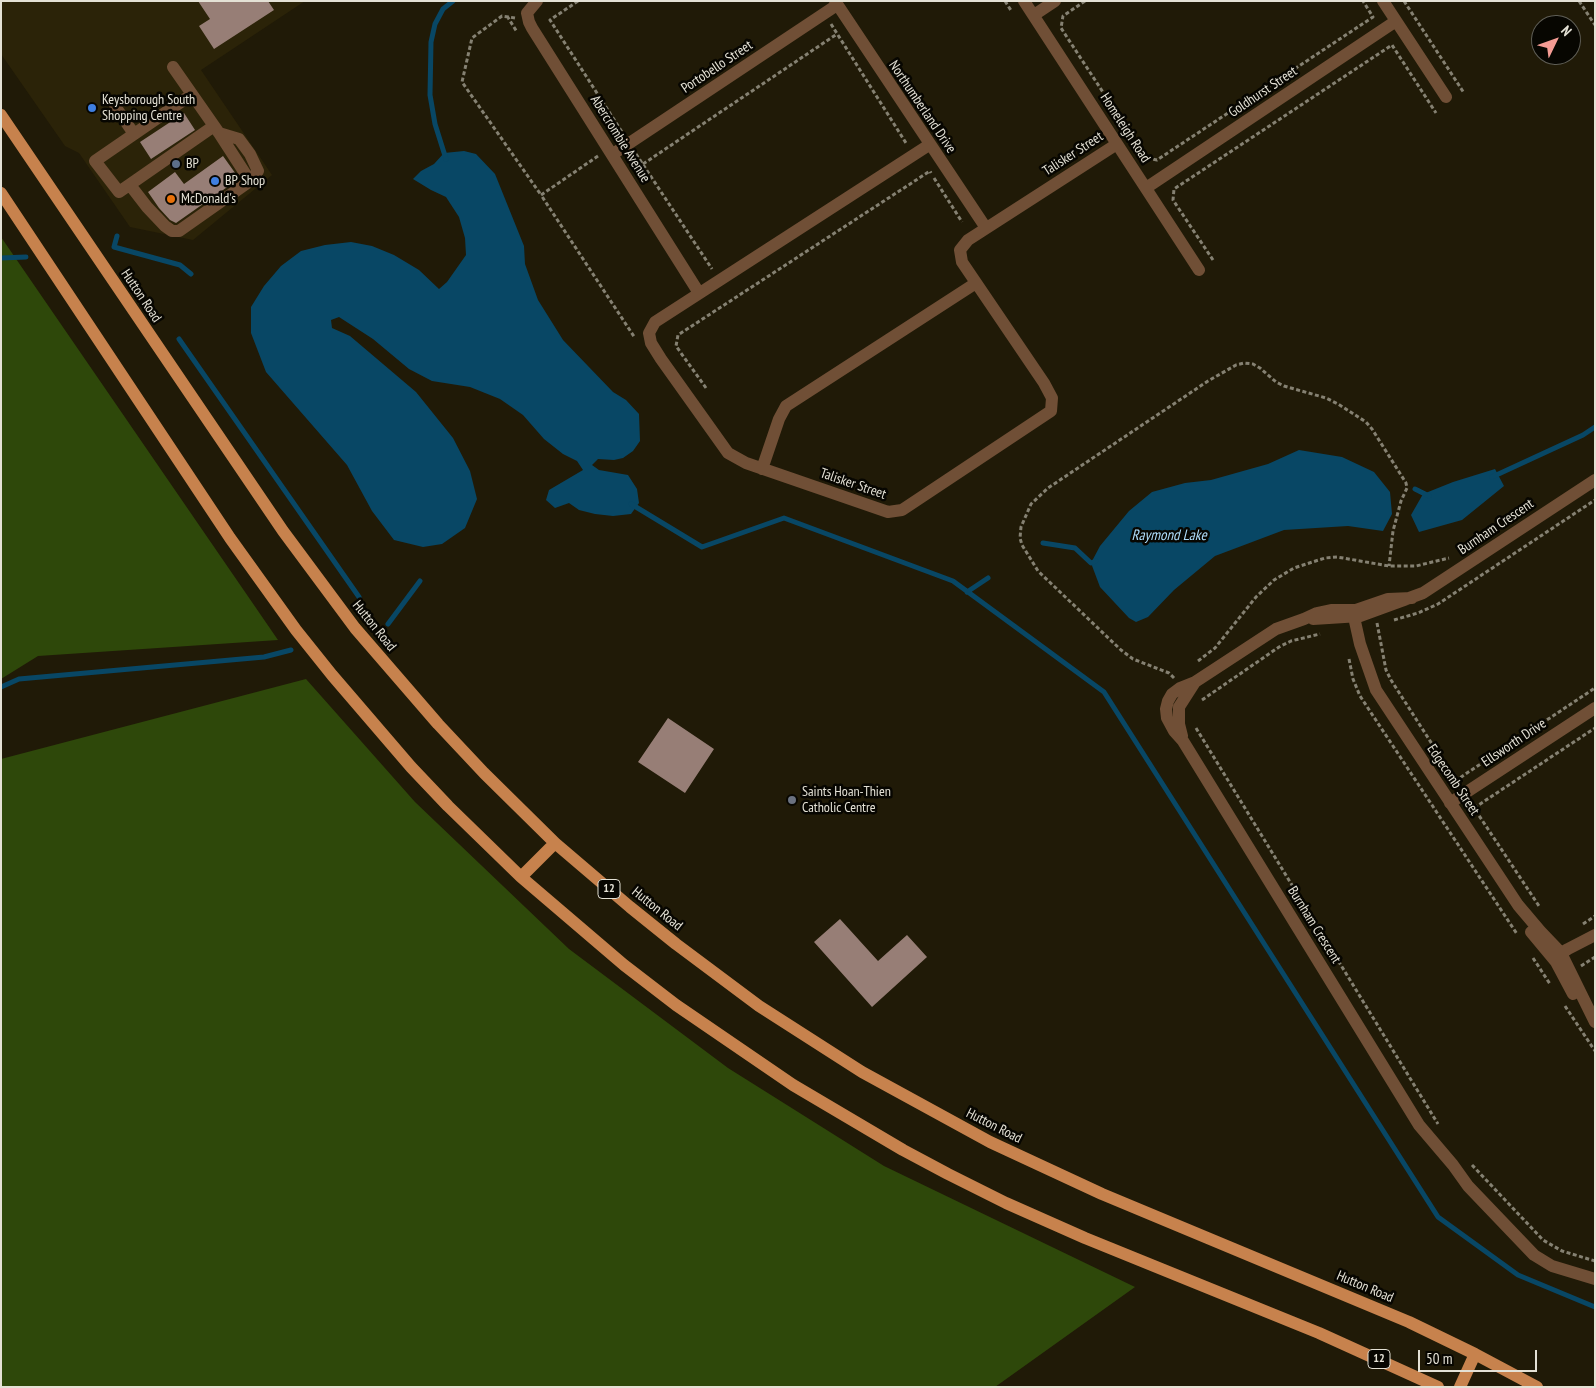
<!DOCTYPE html>
<style>
body{margin:0}
#map{position:relative;width:1596px;height:1388px;overflow:hidden;background:#201a07;font-family:"PT Sans Narrow",sans-serif}
canvas{display:block}
.frame{position:absolute;inset:0;border:2px solid #e4e1d5;pointer-events:none}
.north{position:absolute;left:1531px;top:15px;width:50px;height:50px;box-sizing:border-box;background:#070601;border:1px solid #5f5e56;border-radius:50%;rotate:48deg;font-size:14px;font-weight:700;line-height:20px;text-align:center;color:#e4e1d5}
.north::after{content:'';display:block;margin:auto;width:18px;height:22px;background:#f59c94;clip-path:polygon(50% 0,100% 100%,50% 72%,0 100%)}
.scale{position:absolute;left:1418px;top:1350px;width:119px;height:22px;box-sizing:border-box;border:2px solid #e4e1d5;border-top:0;padding-left:6px;font-size:15px;line-height:18px;white-space:nowrap;color:#e4e1d5;-webkit-text-stroke:4px #070601;paint-order:stroke}
</style>
<div id="map">
<canvas width="1596" height="1388"></canvas>
<div class="frame"></div>
<div class="north">N</div>
<div class="scale">50 m</div>
</div>
<script>
const ctx = document.querySelector('canvas').getContext('2d');
ctx.lineJoin = 'round';
function fill(path, color) { ctx.fillStyle = color; ctx.fill(path, 'evenodd'); }
const poly = rows => new Path2D(rows.map(r => 'M' + r).join(''));
function strokePath(path, color, width, dash) { ctx.strokeStyle = color; ctx.lineWidth = width; ctx.lineCap = dash ? 'butt' : 'round'; ctx.setLineDash(dash || []); ctx.stroke(path); }
function drawText(font, color, halo, rows, align = 'center') {
  ctx.font = font + ' "PT Sans Narrow",sans-serif'; ctx.lineWidth = 5; ctx.setLineDash([]); ctx.textBaseline = 'middle'; ctx.strokeStyle = halo; ctx.fillStyle = color; for (const [text, x, y, turn = 0] of rows) {
    ctx.save(); ctx.translate(x, y); ctx.rotate((+turn || 0) * Math.PI / 180); ctx.textAlign = isNaN(turn) ? turn : align; if (halo) ctx.strokeText(text, 0, 0); ctx.fillText(text, 0, 0); ctx.restore();
  }
}
fill(poly([
 [1,1,305,1,201,70,272,175,193,240,130,227,79,153,65,146,1,54]
]), '#2b2308');
fill(poly([
 [1,237,278,640,38,656,1,679],
 [306,679,415,802,569,949,728,1068,884,1166,1135,1287,995,1387,1,1387,1,759]
]), '#2e480a');
fill(poly([
 [464,151,476,154,495,174,524,246,525,264,538,300,563,340,613,392,626,400,639,414,640,441,633,451,623,458,614,460,598,459,592,465,599,470,628,475,637,489,639,503,631,514,613,516,595,514,579,510,569,503,555,508,546,500,549,490,583,470,577,461,563,454,544,439,523,415,500,399,470,387,432,381,409,369,373,339,339,317,331,320,332,328,350,336,416,392,453,438,470,471,477,499,465,528,442,544,423,547,394,540,372,511,347,465,266,372,251,333,251,307,264,286,281,266,301,251,325,245,351,242,372,246,394,255,419,270,439,289,447,282,466,255,465,238,459,217,446,197,431,190,413,179,421,171,434,164,444,153],
 [1299,450,1342,457,1374,472,1390,492,1392,514,1383,531,1348,526,1284,530,1215,556,1174,590,1148,617,1136,622,1129,618,1100,587,1091,563,1100,546,1129,511,1152,492,1185,483,1211,480,1268,464],
 [1495,469,1504,486,1462,520,1419,532,1411,515,1423,494,1453,482]
]), '#084765');
strokePath(poly([
 [446,159,435,124,430,95,431,42,435,24,443,9,453,1],
 [117,236,114,247,180,265,191,274],
 [1,258,26,257],
 [179,339,359,597],
 [1492,477,1583,435,1595,427],
 [1415,489,1429,496],
 [631,504,702,547,784,518,953,581,1104,692,1438,1217,1518,1275,1595,1307],
 [1043,543,1075,548,1091,563,1096,561],
 [967,592,988,578],
 [388,624,420,581],
 [1,687,19,679,264,657,291,650]
]), '#084765', 5);
fill(poly([
 [198,1,268,1,274,10,214,49,199,26,210,19],
 [184,113,195,130,151,159,140,142],
 [223,156,238,177,232,181,233,183,176,223,170,220,159,208,148,192,175,172,184,184],
 [668,718,714,749,685,793,638,762],
 [840,919,878,961,907,935,927,957,872,1007,814,942]
]), '#977e76');
strokePath(poly([
 [578,1,550,20,622,132],
 [1005,1,1012,12],
 [1085,1,1063,16,1061,28,1146,158,1157,160,1373,17,1363,1],
 [1404,1,1464,93],
 [1579,1,1595,25],
 [507,16,517,32],
 [515,18,502,16,472,38,462,82,541,195],
 [831,24,906,143],
 [636,154,712,269],
 [598,156,541,195,635,338],
 [643,164,837,34],
 [934,178,962,222],
 [1213,260,1173,200,1174,189,1392,45,1436,113],
 [706,388,676,346,678,335,930,171,931,173],
 [1394,620,1418,613,1438,604,1595,500],
 [1377,623,1386,670,1391,680,1457,783],
 [1349,659,1353,679,1360,696,1517,934],
 [1198,661,1215,648,1256,597,1274,580,1294,568,1325,558,1337,557,1389,566,1416,566,1449,558],
 [1174,678,1169,673,1133,659,1121,650,1038,571,1022,545,1020,538,1021,527,1031,504,1048,488,1208,381,1236,365,1244,363,1253,364,1260,368,1276,382,1284,386,1326,398,1338,404,1366,422,1372,429,1406,483,1407,488,1401,501,1393,531,1389,566],
 [1202,700,1279,647,1291,641,1320,634],
 [1196,728,1438,1124],
 [1455,781,1595,688],
 [1472,805,1539,906],
 [1474,808,1595,728],
 [1583,924,1595,916],
 [1533,958,1550,984],
 [1581,966,1595,957],
 [1565,1006,1595,1051],
 [1472,1165,1543,1240,1562,1251,1595,1261]
]), '#858172', 3, [4, 2.5]);
strokePath(poly([
 [537,1,527,13,529,22,532,28,699,293],
 [835,1,986,228],
 [1024,1,1199,270],
 [1383,1,1446,97],
 [1034,15,1055,1],
 [173,67,219,133,239,139,250,154,258,171,250,181],
 [191,95,95,161,119,192,214,126],
 [115,106,134,134],
 [929,145,655,322,649,333,651,343,661,359,728,453,746,463,888,512,902,510,1051,411,1052,398,1044,383,962,262,960,250,968,240,1117,144],
 [613,154,837,5],
 [130,185,147,207,165,226,172,231,179,231,250,181,219,133],
 [1146,188,1396,21],
 [762,469,779,419,786,406,976,283],
 [1412,598,1388,599,1356,610,1331,610,1317,613,1304,619,1276,629,1195,682,1180,688,1172,694,1168,701,1166,709,1167,718,1174,731,1183,741,1419,1125,1453,1165,1468,1186,1534,1255,1552,1266,1595,1279],
 [1356,610,1354,617,1360,644,1376,690,1518,905,1540,931,1561,953,1595,1022],
 [1313,619,1360,616,1423,593,1595,480],
 [1182,736,1179,724,1179,707,1195,682],
 [1450,803,1595,708],
 [1531,932,1556,962,1573,994],
 [1557,960,1561,953,1568,949,1595,935]
]), '#704f36', 12);
strokePath(poly([
 [1,115,283,531,355,628,438,724,484,773,555,843,630,907,676,944,759,1006,862,1072,990,1142,1102,1194,1409,1322,1475,1354,1537,1387],
 [1,193,230,538,296,630,332,675,411,767,448,806,521,877,624,965,676,1005,793,1085,903,1150,948,1174,1006,1203,1085,1238,1319,1333,1438,1387],
 [521,877,555,843],
 [1460,1387,1475,1354]
]), '#c7824d', 12);
for (const [x, y, r, color] of [
 [92,108,5,"#3f7fe0"],
 [176,164,5,"#5c6f8a"],
 [215,181,5,"#3f7fe0"],
 [171,199,5,"#e8710a"],
 [792,800,5,"#6b7280"]
]) { const dot = new Path2D(); dot.arc(x, y, r, 0, 2 * Math.PI); ctx.fillStyle = color; ctx.fill(dot); strokePath(dot, '#070601', 2); }
for (const [x, y, w] of [
 [609,889,22],
 [1379,1359,22]
]) { const box = new Path2D(); box.roundRect(x - w / 2, y - 9.5, w, 19, 4); ctx.fillStyle = '#070601'; ctx.fill(box); strokePath(box, '#e4e1d5', 1); }
drawText('bold 12px', '#e4e1d5', null, [
 ["12",609,889],
 ["12",1379,1359]
]);
drawText('14px', '#e4e1d5', '#070601', [
 ["Portobello Street",717,67,-34],
 ["Goldhurst Street",1263,92,-34],
 ["Northumberland Drive",922,107,56],
 ["Homeleigh Road",1125,128,57],
 ["Abercrombie Avenue",620,139,58],
 ["Talisker Street",1073,154,-33],
 ["Hutton Road",141,296,56],
 ["Talisker Street",853,484,19],
 ["Burnham Crescent",1496,527,-34],
 ["Hutton Road",374,626,51],
 ["Ellsworth Drive",1514,743,-34],
 ["Edgecomb Street",1453,780,56],
 ["Hutton Road",657,909,39],
 ["Burnham Crescent",1314,925,58],
 ["Hutton Road",994,1126,27],
 ["Hutton Road",1365,1287,23]
]);
drawText('14px', '#e4e1d5', '#070601', [
 ["Keysborough South",102,100],
 ["Shopping Centre",102,116],
 ["BP",186,164],
 ["BP Shop",225,181],
 ["McDonald's",181,199],
 ["Saints Hoan-Thien",802,792],
 ["Catholic Centre",802,808]
], 'left');
drawText('italic 15px', '#addbf9', '#070601', [
 ["Raymond Lake",1169,536]
]);
</script>
